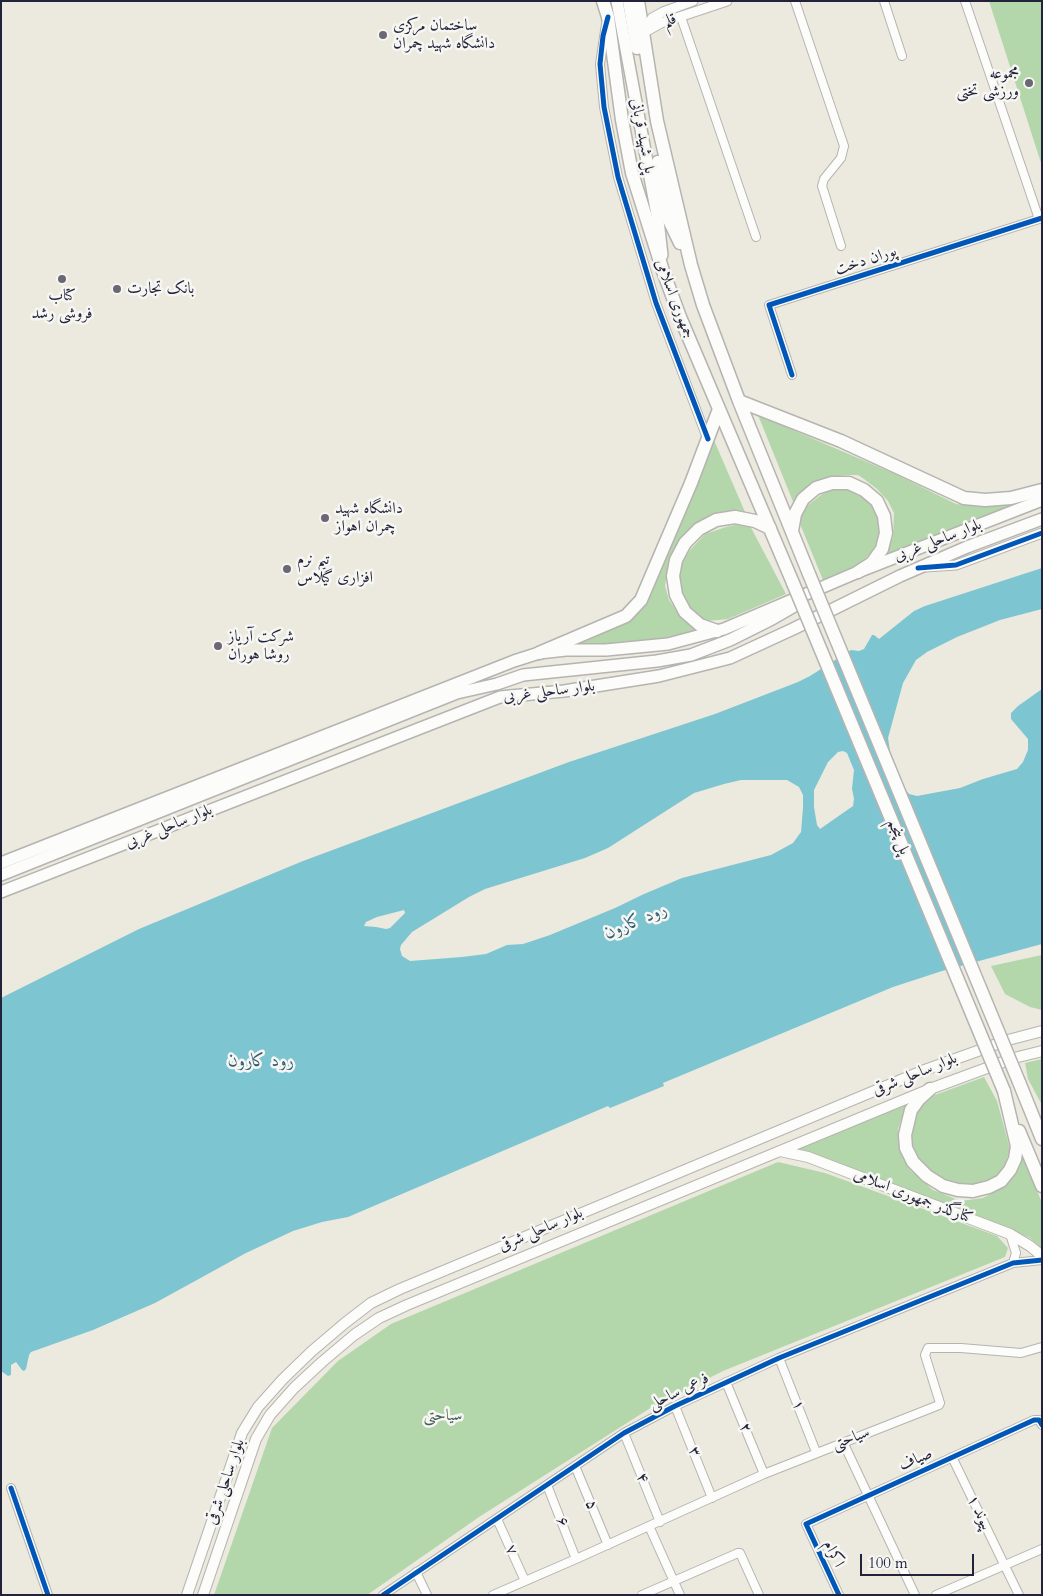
<!DOCTYPE html>
<meta charset="utf-8">
<style>
body{margin:0}
#map{position:relative;width:1043px;height:1596px;overflow:hidden;background:#ece9df;font-family:Cardo,serif}
canvas{display:block}
.frame{position:absolute;inset:0;border:2px solid #22223b;pointer-events:none}
.scale{position:absolute;left:860px;top:1554px;width:114px;height:22px;box-sizing:border-box;border:2px solid #22223b;border-top:0;padding-left:6px;font-size:15px;line-height:18px;white-space:nowrap;color:#22223b;-webkit-text-stroke:4px #f6f6f2;paint-order:stroke}
</style>
<div id="map">
<canvas width="1043" height="1596"></canvas>
<div class="frame"></div>
<div class="scale">100 m</div>
</div>
<script>
const ctx = document.querySelector('canvas').getContext('2d');
ctx.lineJoin = 'round';
function fill(path, color) { ctx.fillStyle = color; ctx.fill(path, 'evenodd'); }
const poly = rows => new Path2D(rows.map(r => 'M' + r).join(''));
function strokePath(path, color, width, dash) { ctx.strokeStyle = color; ctx.lineWidth = width; ctx.lineCap = dash ? 'butt' : 'round'; ctx.setLineDash(dash || []); ctx.stroke(path); }
function drawText(font, color, halo, rows, align = 'center') {
  ctx.font = font + ' Cardo,Amiri,serif'; ctx.lineWidth = 5; ctx.setLineDash([]); ctx.textBaseline = 'middle'; ctx.strokeStyle = halo; ctx.fillStyle = color; for (const [text, x, y, turn = 0] of rows) {
    ctx.save(); ctx.translate(x, y); ctx.rotate((+turn || 0) * Math.PI / 180); ctx.textAlign = isNaN(turn) ? turn : align; if (halo) ctx.strokeText(text, 0, 0); ctx.fillText(text, 0, 0); ctx.restore();
  }
}
fill(poly([
 [989,1,1042,1,1042,166],
 [758,415,895,474,956,504,988,507,1031,497,875,562,893,538,894,513,888,501,877,489,864,479,858,475,847,475,837,476,823,481,794,504],
 [713,438,745,512,715,517,667,574,665,586,669,600,683,620,692,627,704,631,671,638,623,645,565,646,620,626,635,616,645,605,680,523],
 [844,486,867,493,884,521,879,544,868,556,855,568,823,580,798,519,807,506,821,495,833,488],
 [748,522,786,594,728,619,707,621,694,614,680,597,678,573,682,563,691,549,705,534,726,527],
 [1042,955,1042,1010,1030,1007,1005,994,991,966],
 [1042,1059,1042,1105,1028,1079,1025,1063],
 [984,1077,997,1101,1010,1149,1004,1169,988,1182,974,1187,955,1186,934,1176,918,1161,912,1147,910,1131,916,1111,932,1096],
 [910,1101,903,1114,898,1129,899,1148,910,1170,933,1190,961,1201,983,1198,1004,1187,1017,1171,1022,1153,1042,1203,1042,1249,1030,1238,986,1219,791,1150],
 [778,1162,825,1173,997,1236,1008,1248,1005,1257,723,1371,652,1407,479,1517,367,1595,214,1595,272,1428,338,1361,391,1324]
]), '#b3d6ab');
fill(poly([
 [1042,568,1042,609,1000,620,957,637,927,652,916,660,903,683,888,738,890,751,905,789,909,794,917,796,960,788,983,779,1017,769,1023,762,1028,750,1028,739,1011,719,1011,713,1018,706,1042,689,1042,944,942,971,893,987,663,1083,664,1086,610,1108,608,1106,348,1217,322,1222,293,1231,246,1253,155,1303,93,1330,31,1352,29,1355,26,1369,24,1371,22,1370,16,1362,11,1365,11,1375,8,1376,1,1371,1,998,139,929,303,861,569,762,715,714,798,682,810,676,851,650,859,651,864,649,872,635,874,635,879,639,914,611,925,606],
 [843,751,847,753,854,770,852,789,854,799,853,806,820,829,817,825,814,807,814,790,828,762,838,752],
 [741,780,787,780,799,787,803,795,803,808,801,832,793,843,771,855,682,878,644,894,615,908,550,935,523,944,507,945,486,954,462,957,410,961,402,956,400,949,401,945,412,932,469,897,485,889,585,858,608,848,694,793,724,784],
 [404,910,405,913,390,928,386,929,376,927,364,926,366,922,377,917]
]), '#7ec5d2');
const minor = poly([
 [795,1,844,146,841,158,824,179,822,186,841,246],
 [884,1,902,56],
 [965,1,1039,219],
 [681,17,756,237],
 [606,24,600,64,604,107,618,177,656,303,707,438],
 [792,375,769,305,1042,218],
 [1010,1234,1016,1253,1013,1263],
 [779,1358,816,1452],
 [726,1382,764,1474],
 [675,1406,712,1498],
 [624,1433,660,1522],
 [843,1442,915,1595],
 [952,1457,1019,1595],
 [575,1466,608,1545],
 [547,1485,576,1559],
 [11,1488,48,1595],
 [497,1519,525,1581],
 [649,1526,680,1595],
 [416,1572,427,1595],
 [383,1595,624,1433,675,1406,779,1358,1013,1263,1042,1260],
 [493,1595,576,1559,764,1474,939,1405,940,1403,925,1355,928,1348,961,1348,1021,1353,1042,1347],
 [642,1595,738,1553,740,1553,759,1595],
 [839,1595,806,1524,1034,1420,1039,1420,1042,1425],
 [936,1595,1042,1549]
]);
const tertiary = poly([
 [643,33,661,23,727,1],
 [643,33,652,18,663,12,693,1],
 [926,567,956,565,1042,533]
]);
const secondary = poly([
 [780,1151,808,1157,1010,1234,1030,1246,1042,1256],
 [187,1595,242,1433,258,1407,283,1379,312,1351,345,1323,371,1303,400,1289,922,1071,1008,1040,1042,1031],
 [203,1595,256,1439,270,1415,294,1388,322,1362,354,1335,379,1318,407,1305,930,1089,1014,1058,1042,1051]
]);
const primary = poly([
 [617,1,658,220,662,255],
 [1,863,514,661,539,653,566,650,606,650,668,644,724,629,858,572,1042,500],
 [1,875,457,693,497,684,523,675,657,661,691,655,730,640,772,619,798,604],
 [1,892,500,697,564,691,659,676,730,658,793,629,900,576,967,547,1042,519]
]);
const trunk = poly([
 [603,1,608,17,622,120,632,173,663,271,680,317,793,583],
 [629,1,637,48],
 [638,1,657,121,691,265,703,305,739,401,809,574],
 [658,162,668,218,680,243],
 [739,401,841,441,964,498,985,500,1011,498,1042,490],
 [792,531,795,514,803,499,816,488,832,483,849,483,864,490,877,501,884,516,886,533,882,549,872,563,858,572],
 [717,631,700,625,685,612,676,595,673,576,676,560,685,543,699,529,716,520,735,517,755,521,770,528],
 [539,653,626,616,641,600,691,483,719,409],
 [1019,1082,1042,1139],
 [930,1089,919,1099,911,1110,905,1135,906,1148,913,1162,927,1176,943,1186,958,1190,973,1191,989,1187,1001,1181,1010,1170,1015,1159,1017,1146,1004,1091],
 [1019,1131,1042,1186]
]);
strokePath(minor, '#b6b4b0', 10);
strokePath(tertiary, '#b6b4b0', 11);
strokePath(secondary, '#b6b4b0', 12);
strokePath(primary, '#b6b4b0', 14);
strokePath(trunk, '#b6b4b0', 15);
strokePath(minor, '#fcfcfa', 8);
strokePath(tertiary, '#fcfcfa', 9);
strokePath(secondary, '#fcfcfa', 10);
strokePath(primary, '#fcfcfa', 11);
strokePath(trunk, '#fcfcfa', 12);
const trunkBridge = poly([
 [809,574,1019,1082],
 [793,583,1004,1091]
]);
strokePath(trunkBridge, '#b6b4b0', 15, []);
strokePath(trunkBridge, '#fcfcfa', 12);
strokePath(poly([
 [608,17,603,36,600,64,604,107,618,177,656,303,708,439],
 [792,375,769,305,1042,218],
 [918,568,956,565,1042,533],
 [11,1488,48,1595],
 [383,1595,624,1433,675,1406,779,1358,1013,1263,1042,1260],
 [839,1595,806,1524,1034,1420,1039,1420,1042,1425]
]), '#0057b8', 5);
for (const [x, y, r, color] of [
 [383,35,5,"#696874"],
 [1029,83,5,"#696874"],
 [62,279,5,"#696874"],
 [117,289,5,"#696874"],
 [325,518,5,"#696874"],
 [287,569,5,"#696874"],
 [218,646,5,"#696874"]
]) { const dot = new Path2D(); dot.arc(x, y, r, 0, 2 * Math.PI); ctx.fillStyle = color; ctx.fill(dot); strokePath(dot, '#f6f6f2', 2); }
drawText('16px', '#22223b', '#f6f6f2', [
 ["قلم",670,21,-19],
 ["پل شهید قربانی",642,136,79],
 ["پوران دخت",866,261,-18],
 ["جمهوری اسلامی",674,299,69],
 ["بلوار ساحلی غربی",938,541,-21],
 ["بلوار ساحلی غربی",549,692,-7],
 ["بلوار ساحلی غربی",169,827,-22],
 ["پل پنجم",898,837,68],
 ["بلوار ساحلی شرقی",915,1075,-22],
 ["کنارگذر جمهوری اسلامی",913,1197,21],
 ["بلوار ساحلی شرقی",541,1230,-23],
 ["فرعی ساحلی",679,1392,-26],
 ["۱",798,1405,69],
 ["۲",745,1428,67],
 ["سیاحتی",851,1439,-21],
 ["۳",694,1452,68],
 ["صیاف",916,1460,-24],
 ["۴",642,1478,68],
 ["بلوار ساحلی شرقی",226,1482,-71],
 ["۵",591,1505,68],
 ["پیوند ۱",979,1513,64],
 ["۶",562,1522,68],
 ["۷",511,1550,66],
 ["اکرام",833,1554,64]
]);
drawText('16px', '#22223b', '#f6f6f2', [
 ["ساختمان مرکزی",393,26],
 ["دانشگاه شهید چمران",393,44],
 ["مجموعه",1019,74,"right"],
 ["ورزشی تختی",1019,92,"right"],
 ["بانک تجارت",127,289],
 ["کتاب",62,296,"center"],
 ["فروشی رشد",62,314,"center"],
 ["دانشگاه شهید",335,509],
 ["چمران اهواز",335,527],
 ["تیم نرم",297,560],
 ["افزاری گیلاس",297,578],
 ["شرکت آریاز",228,637],
 ["روشا هوران",228,655]
], 'left');
drawText('16px', '#445c54', '#f6f6f2', [
 ["سیاحتی",443,1416]
]);
drawText('italic 18px', '#345d75', '#f6f6f2', [
 ["رود کارون",636,922,-23],
 ["رود کارون",261,1062]
]);
</script>
